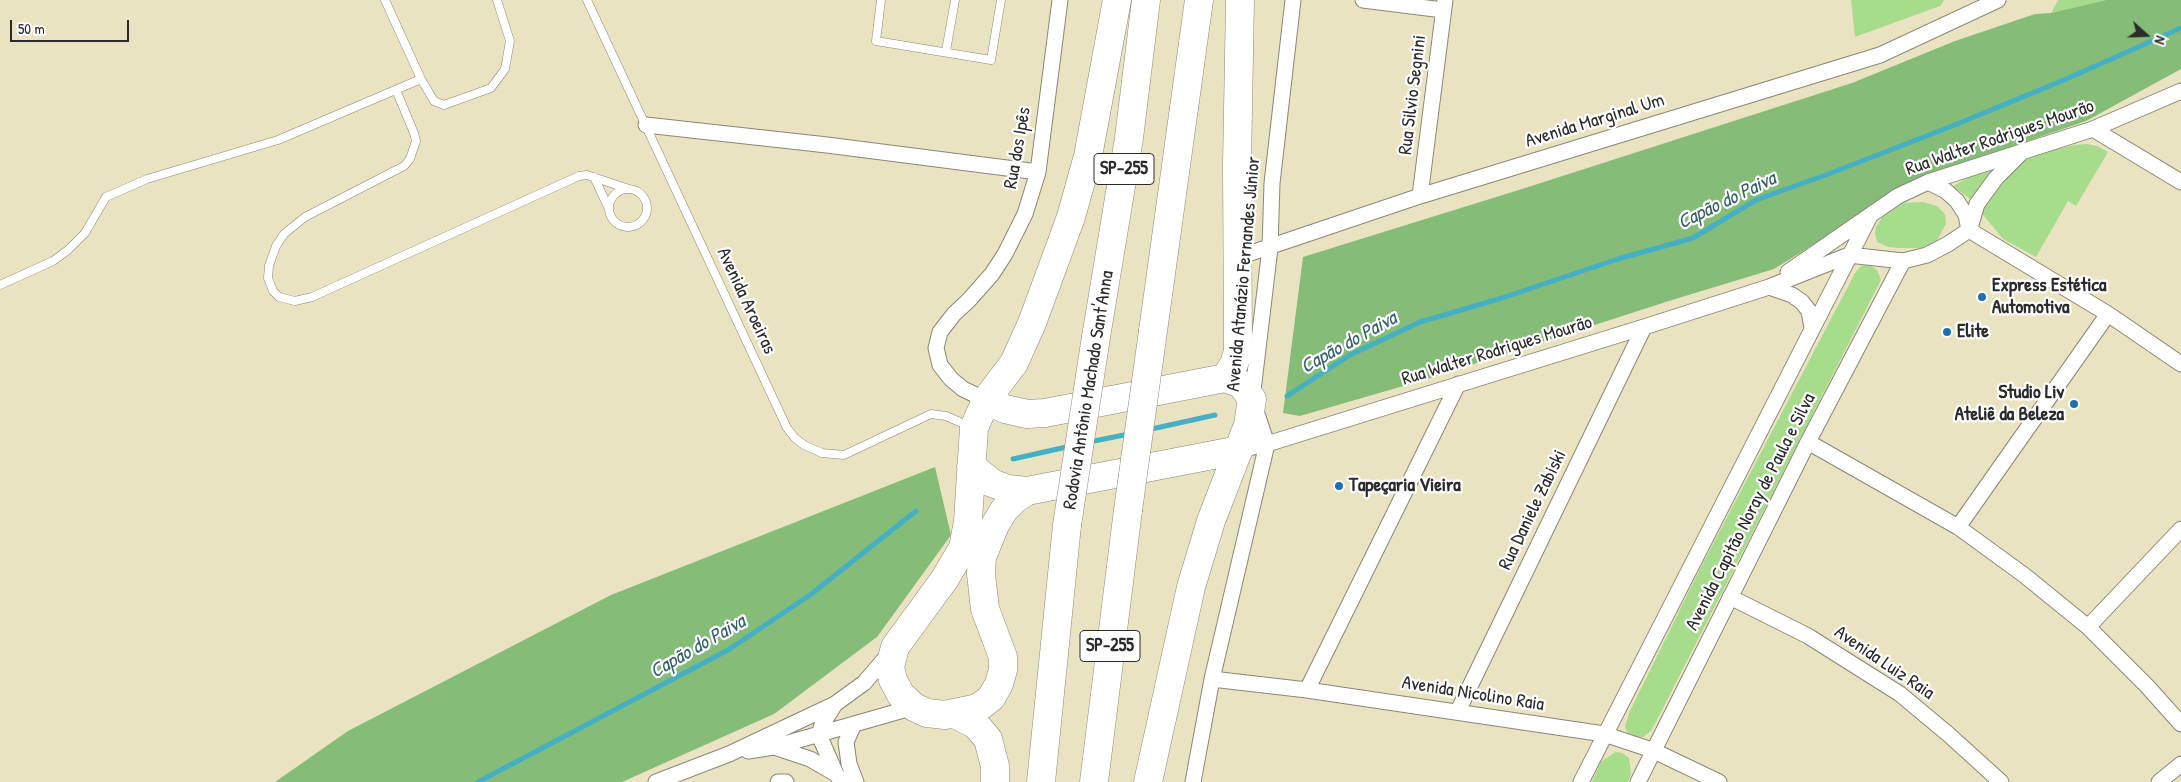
<!DOCTYPE html>
<meta charset="utf-8">
<style>
body{margin:0}
#map{position:relative;width:2181px;height:782px;overflow:hidden;background:#eae3c1;font-family:"Patrick Hand",sans-serif}
canvas{display:block}
.north{position:absolute;left:2121px;top:10px;width:50px;height:50px;-webkit-text-stroke:4px #fff;paint-order:stroke;rotate:110deg;font-size:14px;font-weight:700;line-height:20px;text-align:center;color:#2b2b2b}
.north::after{content:'';display:block;margin:auto;width:18px;height:22px;background:#2b2b2b;clip-path:polygon(50% 0,100% 100%,50% 72%,0 100%)}
.scale{position:absolute;left:10px;top:20px;width:119px;height:22px;box-sizing:border-box;border:2px solid #2b2b2b;border-top:0;padding-left:6px;font-size:15px;line-height:18px;white-space:nowrap;color:#2b2b2b;-webkit-text-stroke:4px #fff;paint-order:stroke}
</style>
<div id="map">
<canvas width="2181" height="782"></canvas>
<div class="north">N</div>
<div class="scale">50 m</div>
</div>
<script>
const ctx = document.querySelector('canvas').getContext('2d');
ctx.lineJoin = 'round';
function fill(path, color) { ctx.fillStyle = color; ctx.fill(path, 'evenodd'); }
const poly = rows => new Path2D(rows.map(r => 'M' + r).join(''));
function strokePath(path, color, width, dash) { ctx.strokeStyle = color; ctx.lineWidth = width; ctx.lineCap = dash ? 'butt' : 'round'; ctx.setLineDash(dash || []); ctx.stroke(path); }
function drawText(font, color, halo, rows, align = 'center') {
  ctx.font = font + ' "Patrick Hand",sans-serif'; ctx.lineWidth = 4.5; ctx.setLineDash([]); ctx.textBaseline = 'middle'; ctx.strokeStyle = halo; ctx.fillStyle = color; for (const [text, x, y, turn = 0] of rows) {
    ctx.save(); ctx.translate(x, y); ctx.rotate((+turn || 0) * Math.PI / 180); ctx.textAlign = isNaN(turn) ? turn : align; if (halo) ctx.strokeText(text, 0, 0); ctx.fillText(text, 0, 0); ctx.restore();
  }
}
fill(poly([
 [1851,0,1944,0,1940,6,1855,37],
 [2058,0,2106,0,2051,13],
 [2087,144,2097,146,2108,152,2076,206,2068,201,2036,257,2003,239,1970,199,1953,186,1974,174,2027,156,2075,145],
 [1923,202,1937,206,1945,214,1946,224,1936,242,1921,248,1898,248,1888,247,1877,242,1875,233,1876,227,1885,213,1901,203],
 [1868,264,1877,270,1881,280,1659,716,1651,731,1643,737,1632,736,1627,732,1625,726,1630,711,1701,567,1855,273,1861,266],
 [1615,752,1622,753,1629,758,1631,774,1628,782,1592,782,1601,762]
]), '#a7dc8c');
fill(poly([
 [2106,0,2181,0,2181,69,2086,121,1920,178,1774,269,1672,300,1424,380,1300,416,1283,413,1303,257,1522,189,1852,83,1955,41,2035,14,2051,13],
 [935,467,951,535,877,637,774,714,622,782,275,782,348,731,611,595]
]), '#85bc78');
strokePath(poly([
 [1287,396,1350,355,1420,322,1502,298,1618,259,1693,238,1756,200,1831,173,1947,128,2064,80,2181,28],
 [1147,430,1215,415],
 [1089,442,1129,434],
 [1013,459,1071,446],
 [478,782,728,650,810,595,916,511]
]), '#45afc4', 5);
const lane = poly([
 [385,0,421,79,434,101,444,105,491,88,505,69,510,41,497,0],
 [587,0,787,428,795,438,804,445,822,453,844,455,931,414,946,416,969,426],
 [881,0,876,41,991,60,1001,0],
 [946,51,955,0],
 [396,90,414,133,416,141,410,159,404,166,305,217,284,234,276,246,269,266,268,278,273,291,279,297,295,301,312,297,579,176,587,175,629,189],
 [594,177,609,209],
 '609 208a19 19 0 1 1 38 0a19 19 0 1 1-38 0Z',
 [0,285,53,261,68,250,85,233,106,197,147,179,278,140,421,79]
]);
const street = poly([
 [1363,0,1443,10],
 [646,125,827,145,1038,172],
 [2093,129,2181,182],
 [1928,182,1946,191,1957,201,1966,215,1969,230,2108,314,2181,364],
 [1420,196,1445,0],
 [1970,228,1977,204,1996,178,2020,154],
 [1239,257,1420,196,1880,55,1998,0],
 [1788,272,1898,196,1928,182,2093,129,2181,91],
 [1769,287,1792,295,1802,302,1809,311,1812,328],
 [986,400,963,389,951,379,940,365,936,348,940,332,954,314,969,300,992,274,1005,254,1025,214,1038,172,1060,0],
 [1808,442,1958,527,2024,575,2088,627,2147,686,2181,724],
 [1239,450,1267,444,1644,327,1769,287,1849,255,1903,261,1927,255,1948,244,1969,230],
 [1958,527,2108,314],
 [1730,597,1808,636,1900,694,1948,734,2001,782],
 [2088,627,2181,529],
 [1212,679,1307,690,1604,734,1652,750,1719,782],
 [1307,690,1458,384],
 [835,704,822,725,819,735,836,774,842,782],
 [1458,711,1644,327],
 [854,724,846,742,849,764,856,782],
 [774,747,810,759,836,774],
 [748,751,774,747,914,707],
 [656,782,729,754,835,704,864,683,888,655],
 [778,782,786,782],
 [1193,782,1212,679,1267,444,1252,399,1270,248,1272,183,1293,0],
 [1581,782,1870,216],
 [1638,782,1808,442,1903,261],
 [2159,782,2181,764]
]);
const highway = poly([
 [1153,331,1199,0],
 [1096,337,1129,138,1146,0],
 [1225,378,1234,364,1238,351,1237,165,1240,0],
 [986,400,1005,409,1027,414,1045,413,1225,378,1241,384,1252,399,1248,425,1211,521,1191,587,1148,782],
 [971,466,992,483,1008,489,1027,491,1239,450],
 [1027,491,1015,499,1004,510,995,525,982,557,981,574,985,609,1003,657,1003,670,999,684,991,698,978,708,945,715,927,713,914,707,901,695,893,680,890,667,895,647,944,580,963,548,968,521,974,428,986,400,1014,363,1032,323,1071,217,1088,156,1117,0],
 [953,713,976,725,988,739,995,766,995,782],
 [1041,782,1067,525],
 [1094,782,1128,510]
]);
strokePath(lane, '#8a8776', 9);
strokePath(street, '#8a8776', 17);
strokePath(highway, '#8a8776', 29);
strokePath(lane, '#fff', 8);
strokePath(street, '#fff', 15);
strokePath(highway, '#fff', 28);
const highwayBridge = poly([
 [1128,510,1153,331],
 [1067,525,1096,337]
]);
strokePath(highwayBridge, '#8a8776', 29, []);
strokePath(highwayBridge, '#fff', 28);
for (const [x, y, r, color] of [
 [1982,297,5,"#1f6fb2"],
 [1947,332,5,"#1f6fb2"],
 [2074,404,5,"#1f6fb2"],
 [1339,486,5,"#1f6fb2"]
]) { const dot = new Path2D(); dot.arc(x, y, r, 0, 2 * Math.PI); ctx.fillStyle = color; ctx.fill(dot); strokePath(dot, '#fff', 2); }
for (const [x, y, w] of [
 [1124,169,60],
 [1110,646,60]
]) { const box = new Path2D(); box.roundRect(x - w / 2, y - 15.5, w, 31, 4); ctx.fillStyle = '#fff'; ctx.fill(box); strokePath(box, '#2b2b2b', 1); }
drawText('bold 18px', '#2b2b2b', null, [
 ["SP-255",1124,169],
 ["SP-255",1110,646]
]);
drawText('19px', '#2b2b2b', '#fff', [
 ["Rua Silvio Segnini",1413,95,-83],
 ["Avenida Marginal Um",1595,121,-17],
 ["Rua Walter Rodrigues Mourão",2000,138,-19],
 ["Rua dos Ipês",1018,148,-80],
 ["Avenida Atanázio Fernandes Júnior",1244,274,-85],
 ["Avenida Aroeiras",746,301,65],
 ["Rua Walter Rodrigues Mourão",1497,351,-17],
 ["Rodovia Antônio Machado Sant'Anna",1089,390,-81],
 ["Rua Daniele Zabiski",1533,510,-64],
 ["Avenida Capitão Noray de Paula e Silva",1751,512,-63],
 ["Avenida Luiz Raia",1884,663,34],
 ["Avenida Nicolino Raia",1473,694,9]
]);
drawText('bold 19px', '#2b2b2b', '#fff', [
 ["Express Estética",1992,286],
 ["Automotiva",1992,308],
 ["Elite",1957,332],
 ["Studio Liv",2064,393,"right"],
 ["Ateliê da Beleza",2064,415,"right"],
 ["Tapeçaria Vieira",1349,486]
], 'left');
drawText('italic 20px', '#356068', '#fff', [
 ["Capão do Paiva",1727,201,-26],
 ["Capão do Paiva",1349,343,-29],
 ["Capão do Paiva",698,647,-30]
]);
</script>
